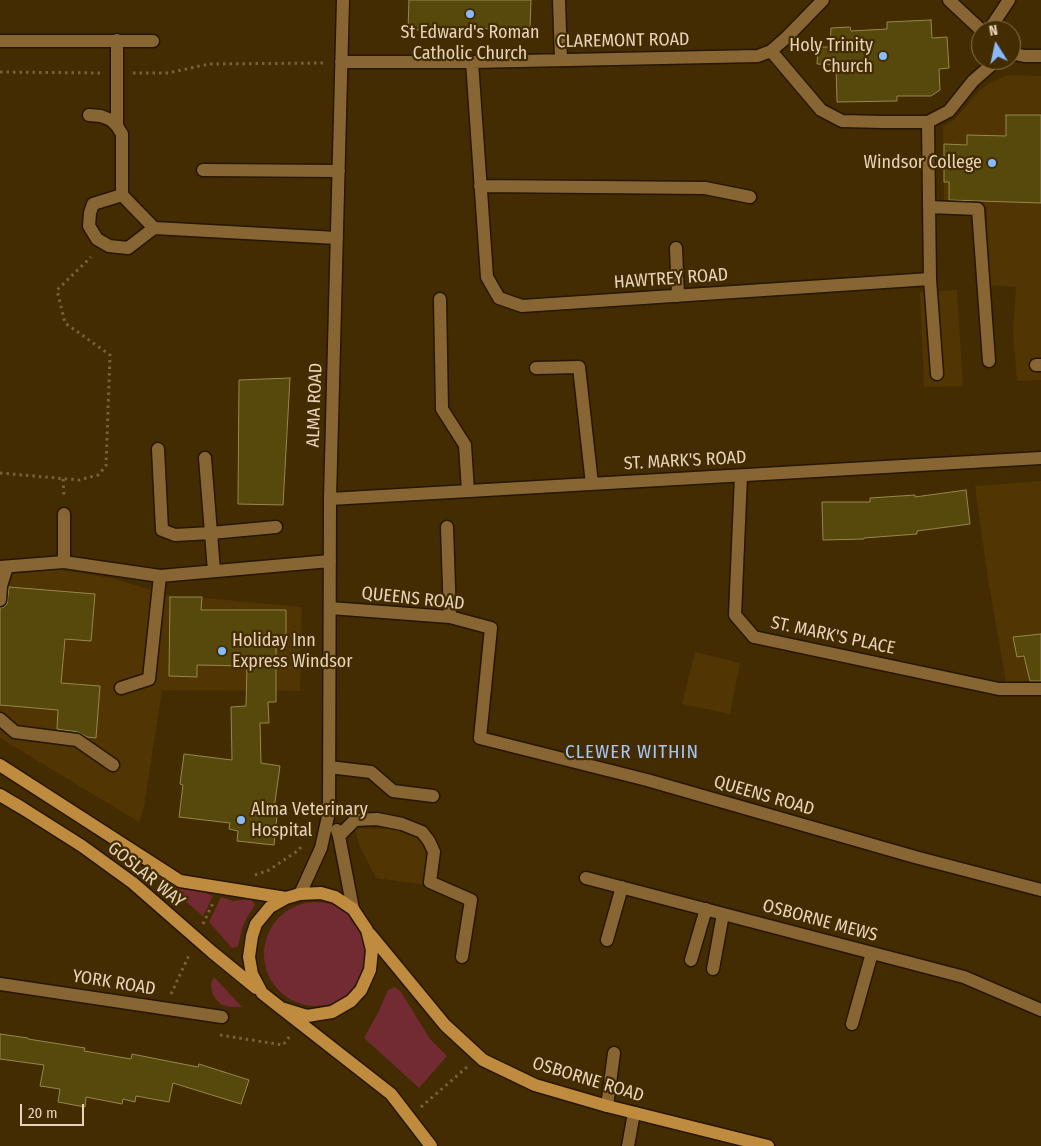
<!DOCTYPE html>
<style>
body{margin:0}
#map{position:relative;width:1041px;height:1146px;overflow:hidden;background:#442c02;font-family:"Fira Sans Condensed",sans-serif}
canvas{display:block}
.north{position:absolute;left:971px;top:20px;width:50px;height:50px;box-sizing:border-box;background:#442c02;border:1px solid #856f4c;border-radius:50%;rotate:350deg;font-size:14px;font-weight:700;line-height:20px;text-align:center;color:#e6d3ba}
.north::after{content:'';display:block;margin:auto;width:18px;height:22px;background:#88bafc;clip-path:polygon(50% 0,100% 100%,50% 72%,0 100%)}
.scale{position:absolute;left:20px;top:1104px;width:64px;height:22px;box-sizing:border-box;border:2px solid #e6d3ba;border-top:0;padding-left:6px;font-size:15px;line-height:18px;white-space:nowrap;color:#e6d3ba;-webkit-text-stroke:4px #442c02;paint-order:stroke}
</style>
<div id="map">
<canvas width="1041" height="1146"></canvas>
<div class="north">N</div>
<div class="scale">20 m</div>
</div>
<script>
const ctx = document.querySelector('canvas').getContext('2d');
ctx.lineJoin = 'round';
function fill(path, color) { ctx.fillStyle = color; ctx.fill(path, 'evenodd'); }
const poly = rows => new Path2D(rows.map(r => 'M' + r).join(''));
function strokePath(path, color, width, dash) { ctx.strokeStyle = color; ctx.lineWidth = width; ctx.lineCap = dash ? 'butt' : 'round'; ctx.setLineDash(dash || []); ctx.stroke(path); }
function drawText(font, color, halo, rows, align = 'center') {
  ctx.font = font + ' "Fira Sans Condensed",sans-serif'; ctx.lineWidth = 4.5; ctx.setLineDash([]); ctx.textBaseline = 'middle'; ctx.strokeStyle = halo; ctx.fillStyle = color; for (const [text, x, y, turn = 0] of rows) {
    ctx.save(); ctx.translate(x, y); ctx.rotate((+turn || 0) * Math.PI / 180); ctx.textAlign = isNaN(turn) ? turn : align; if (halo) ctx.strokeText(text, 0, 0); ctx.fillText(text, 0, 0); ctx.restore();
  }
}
fill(poly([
 [1007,75,1041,76,1041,380,1017,381,1013,332,1016,287,987,285,987,207,944,205,943,126,954,120,979,91,989,83],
 [957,290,963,386,924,387,920,292],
 [1041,481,1041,680,1006,682,988,579,975,486],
 [45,567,111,578,174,597,205,598,302,607,300,691,162,690,144,807,139,822,0,738,0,577],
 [695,652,740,663,730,714,682,704],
 [354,828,393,829,426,833,430,839,427,885,376,878,360,847]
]), '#513503');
fill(poly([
 [135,859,180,883,213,896,203,916],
 [221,897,233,901,251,899,255,905,246,919,242,929,238,946,232,948,209,922],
 '264 954a52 52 0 1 1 104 0a52 52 0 1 1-104 0Z',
 [214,977,242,1007,231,1007,222,1005,215,998,212,992,211,983],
 [395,987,401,992,430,1039,447,1056,419,1088,364,1038,378,1013,388,990]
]), '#722a33');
const building = poly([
 [409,0,531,0,530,28,408,30,409,0],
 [931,20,932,38,947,37,949,68,939,69,940,90,931,96,897,96,897,101,837,102,836,65,817,64,818,47,830,47,831,28,850,27,851,31,887,29,887,22,931,20],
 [1006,115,1041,115,1041,203,949,200,949,182,944,182,944,144,967,145,967,135,1006,136,1006,115],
 [290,378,283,505,238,504,239,380,290,378],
 [966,490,970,524,917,531,917,534,864,538,864,539,823,540,822,502,870,502,870,498,915,495,915,497,966,490],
 [9,587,95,594,91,641,65,639,61,683,100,686,96,738,87,737,78,732,57,729,58,710,0,705,0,608,4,607,7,604,9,587],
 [170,597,202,597,201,610,286,610,286,638,276,638,276,702,268,702,269,723,260,723,261,763,280,766,273,816,277,816,274,845,237,841,238,831,229,829,230,823,179,817,183,785,180,784,184,754,232,760,231,707,246,706,247,666,197,665,197,677,169,676,170,597],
 [1041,634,1041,681,1030,681,1024,656,1017,657,1013,637,1041,634],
 [0,1034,28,1038,28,1039,85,1048,84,1051,131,1059,132,1054,198,1067,199,1064,249,1080,241,1104,173,1083,169,1102,136,1096,135,1102,123,1099,122,1104,86,1097,85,1107,58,1102,60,1089,40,1086,44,1065,0,1059,0,1034]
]);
fill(building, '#57490c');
strokePath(building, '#96874d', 1);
const minor = poly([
 [559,0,561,60],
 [949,0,981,30],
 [989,30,1009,0],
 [117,40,117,126],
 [0,41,153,41],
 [771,51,821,110,842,121,883,122,928,122,949,111,973,81,997,60],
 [1011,53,1024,56,1041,56],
 [341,62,472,62,758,56,771,51,787,37,823,0],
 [472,62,487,277,499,298,522,306,930,279,928,122],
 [89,115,101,116,111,120,117,126,122,134,122,195,154,228,337,238],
 [203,170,339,171],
 [480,186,705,188,750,197],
 [122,195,93,204,90,213,89,226,97,239,109,246,128,248,154,228],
 [929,207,978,209,989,361],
 [676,248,678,296],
 [930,279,937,374],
 [440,299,442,409,465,445,468,491],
 [1036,365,1041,365],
 [536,368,579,367,592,484],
 [158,449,162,530,175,535,211,533,214,571],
 [205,458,211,533,276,527],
 [741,476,735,615,754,637,999,689,1041,689],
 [330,499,1041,458],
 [447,527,450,617],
 [64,562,64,514],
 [0,567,64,562,160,576,330,561],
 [0,600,1,586,7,567],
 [330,608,450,617,491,628,480,738,647,780,915,857,1041,890],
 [121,688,149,679,160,576],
 [0,719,15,732,77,740,113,765],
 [329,767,371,772,393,791,433,796],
 [337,830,339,836,353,909],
 [339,836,355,820,377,819,402,824,422,832,429,841,434,852,430,882,471,900,462,957],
 [586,878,964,977,1041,1010],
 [300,894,321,848,329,812,330,499,343,0],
 [607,940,622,887],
 [691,960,706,909],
 [713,969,723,914],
 [0,984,222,1017],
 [852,1024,872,953],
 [607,1106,614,1053],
 [628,1146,634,1113]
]);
const major = poly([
 [0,765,180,881,286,898],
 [0,795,22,808,82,846,133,883,212,952,256,988],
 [370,934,445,1025,483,1060,535,1085,607,1106,768,1146],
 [281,1008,307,1016,332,1012,351,1001,361,990,370,970,372,950,367,930,353,909,335,897,321,893,300,894,286,898,270,907,256,924,252,936,249,957,252,974,262,993,281,1008,391,1094,431,1146]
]);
strokePath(minor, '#261600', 15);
strokePath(major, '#261600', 15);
strokePath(poly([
 [0,72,102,73],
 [133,73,168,73,209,64,326,63],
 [0,473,79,480,98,475,106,466,110,355,65,323,57,290,91,257],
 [63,479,64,498],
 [255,875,269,870,299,850,302,845],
 [203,924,213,903],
 [171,994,190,953],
 [220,1035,283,1045,290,1036],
 [421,1107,467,1067]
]), '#77613c', 3, [2.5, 4]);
strokePath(minor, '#886634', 12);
strokePath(major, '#bf8c3f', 12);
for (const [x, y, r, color] of [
 [470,14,5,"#88bafc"],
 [883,56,5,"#88bafc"],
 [992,163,5,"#88bafc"],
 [222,651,5,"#88bafc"],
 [241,820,5,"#88bafc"]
]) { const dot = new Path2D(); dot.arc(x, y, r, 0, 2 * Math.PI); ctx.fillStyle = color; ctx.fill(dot); strokePath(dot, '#442c02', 2); }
drawText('18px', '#e6d3ba', '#442c02', [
 ["St Edward's Roman",470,33,"center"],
 ["Catholic Church",470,54,"center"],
 ["Holy Trinity",873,46],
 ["Church",873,67],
 ["Windsor College",982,163],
 ["Holiday Inn",232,641,"left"],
 ["Express Windsor",232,662,"left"],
 ["Alma Veterinary",251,810,"left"],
 ["Hospital",251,831,"left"]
], 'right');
drawText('18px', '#e6d3ba', '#442c02', [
 ["CLAREMONT ROAD",623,41,-1],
 ["HAWTREY ROAD",671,279,-4],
 ["ALMA ROAD",315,405,-88],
 ["ST. MARK'S ROAD",685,461,-3],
 ["QUEENS ROAD",413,599,6],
 ["ST. MARK'S PLACE",833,636,12],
 ["QUEENS ROAD",764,796,16],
 ["GOSLAR WAY",146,875,39],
 ["OSBORNE MEWS",820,921,15],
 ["YORK ROAD",114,983,9],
 ["OSBORNE ROAD",588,1080,17]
]);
ctx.letterSpacing = '1px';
drawText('19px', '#a1c6f7', '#442c02', [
 ["CLEWER WITHIN",632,753]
]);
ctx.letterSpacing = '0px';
</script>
